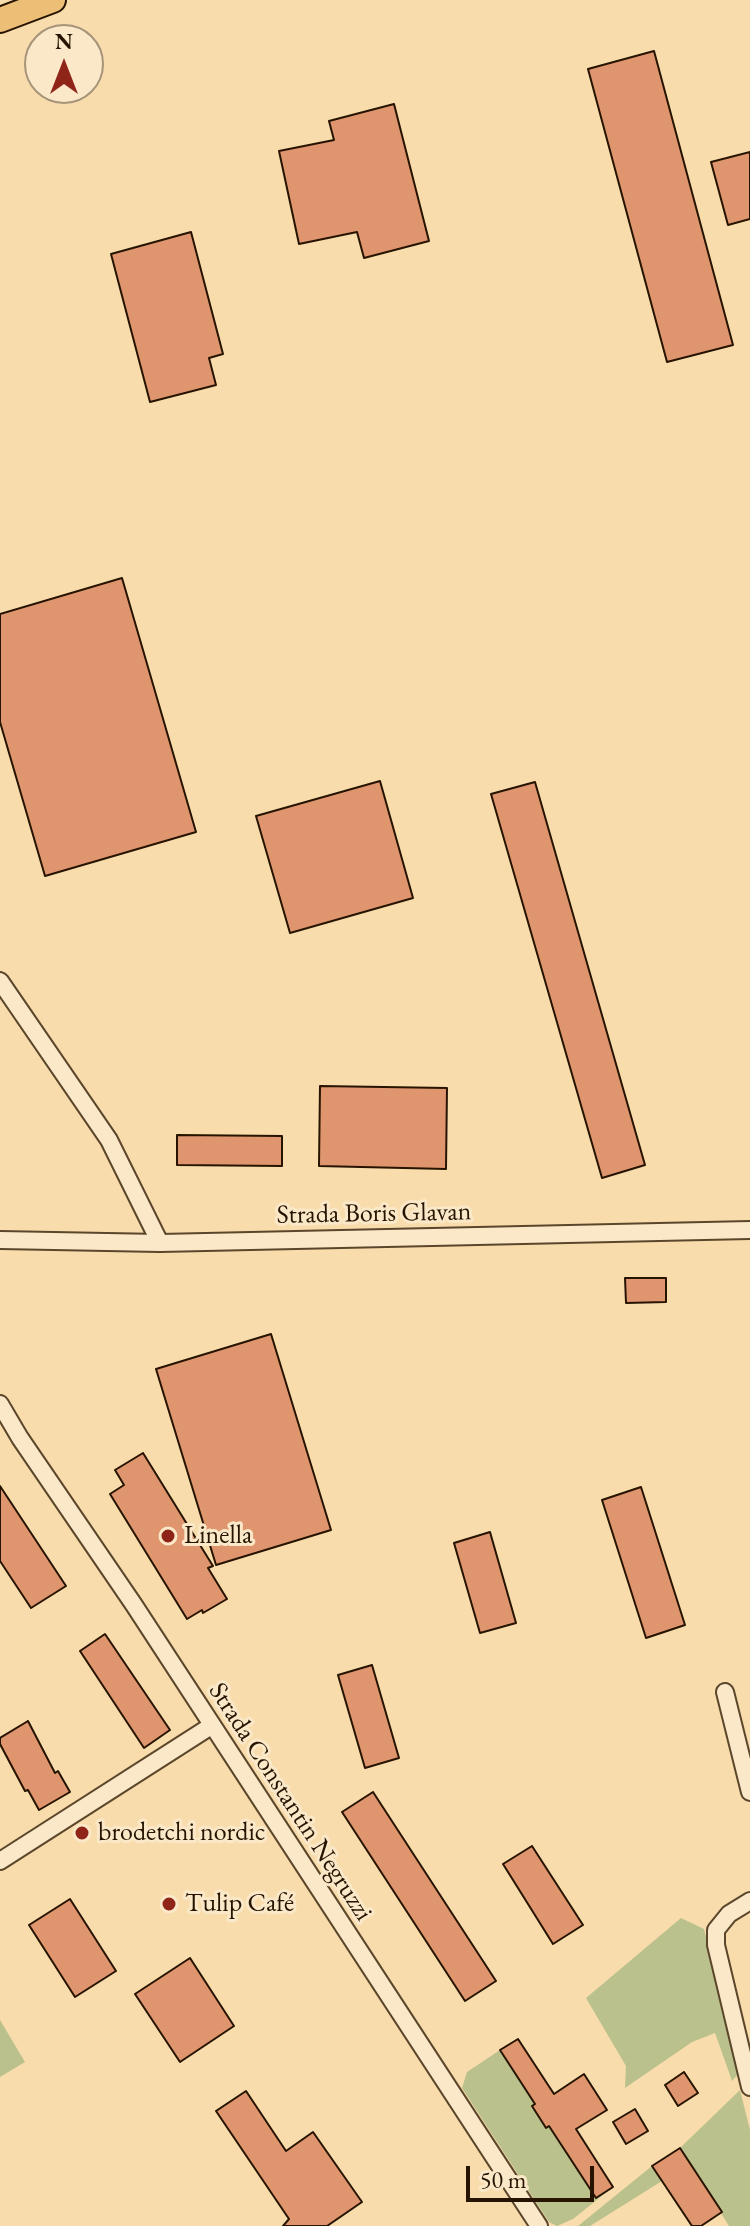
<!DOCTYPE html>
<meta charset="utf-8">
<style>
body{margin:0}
#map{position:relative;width:750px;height:2226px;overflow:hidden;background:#f8dcac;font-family:"EB Garamond",serif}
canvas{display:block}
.north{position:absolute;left:24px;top:24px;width:80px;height:80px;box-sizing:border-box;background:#fae8c9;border:2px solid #a69379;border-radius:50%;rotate:0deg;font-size:22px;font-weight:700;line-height:32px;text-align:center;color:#271400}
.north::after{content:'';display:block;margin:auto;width:28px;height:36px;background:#8f2418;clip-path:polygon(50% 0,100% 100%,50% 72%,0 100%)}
.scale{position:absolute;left:466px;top:2166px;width:128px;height:36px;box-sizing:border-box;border:4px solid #271400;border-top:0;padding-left:10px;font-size:24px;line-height:28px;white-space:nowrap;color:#271400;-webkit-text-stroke:6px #fae8c9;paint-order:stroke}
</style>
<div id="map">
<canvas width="750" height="2226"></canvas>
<div class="north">N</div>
<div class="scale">50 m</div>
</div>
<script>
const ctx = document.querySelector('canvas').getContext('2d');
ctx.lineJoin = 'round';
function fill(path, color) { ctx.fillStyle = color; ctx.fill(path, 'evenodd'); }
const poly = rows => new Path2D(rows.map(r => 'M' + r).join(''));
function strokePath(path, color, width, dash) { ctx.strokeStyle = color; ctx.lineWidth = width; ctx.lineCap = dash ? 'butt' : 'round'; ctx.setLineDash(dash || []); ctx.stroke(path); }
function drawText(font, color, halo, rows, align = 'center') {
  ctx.font = font + ' "EB Garamond",serif'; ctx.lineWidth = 6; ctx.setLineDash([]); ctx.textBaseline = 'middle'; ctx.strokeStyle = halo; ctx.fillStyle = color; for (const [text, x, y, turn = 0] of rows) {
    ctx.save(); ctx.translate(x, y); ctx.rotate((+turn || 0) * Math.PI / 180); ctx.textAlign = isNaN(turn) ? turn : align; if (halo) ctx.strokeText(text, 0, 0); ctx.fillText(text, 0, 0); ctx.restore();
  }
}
fill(poly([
 [681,1918,704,1929,739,2073,732,2081,715,2033,692,2042,625,2088,626,2066,586,1998],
 [0,2020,25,2062,0,2077],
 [500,2050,535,2104,532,2107,546,2128,549,2126,595,2198,613,2187,573,2219,557,2226,549,2222,462,2088,467,2072],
 [740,2090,750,2130,750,2226,729,2226,680,2148],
 [652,2166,662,2181,590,2226,578,2226]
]), '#bac18c');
const building = poly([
 [654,51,733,345,667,362,588,69,654,51],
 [394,104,429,241,364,258,357,232,299,244,279,151,334,140,329,121,394,104],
 [750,152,750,219,728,225,711,162,750,152],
 [191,232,223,354,209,358,216,385,150,402,111,254,191,232],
 [122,578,196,832,45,876,0,722,0,614,122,578],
 [380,781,413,898,290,933,256,816,380,781],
 [535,782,645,1165,602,1178,491,794,535,782],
 [320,1086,447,1088,446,1169,319,1166,320,1086],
 [177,1135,282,1136,282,1166,177,1165,177,1135],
 [625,1278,666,1278,666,1302,626,1303,625,1278],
 [271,1334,331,1530,216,1565,156,1369,271,1334],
 [143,1453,213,1566,208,1568,227,1599,203,1613,202,1610,187,1619,110,1494,124,1485,115,1470,143,1453],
 [0,1486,66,1586,31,1608,0,1561,0,1486],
 [641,1487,685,1625,646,1638,602,1500,641,1487],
 [490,1532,516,1623,480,1633,454,1543,490,1532],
 [105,1634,170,1730,144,1748,80,1651,105,1634],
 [372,1665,399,1758,365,1768,338,1675,372,1665],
 [28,1721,55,1773,58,1771,70,1792,39,1810,28,1790,25,1791,0,1744,0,1738,28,1721],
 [373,1792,496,1981,465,2001,342,1812,373,1792],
 [532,1846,583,1925,553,1944,503,1864,532,1846],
 [70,1899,116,1971,75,1997,29,1925,70,1899],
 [190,1958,234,2026,180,2062,135,1994,190,1958],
 [518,2039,554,2094,584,2074,607,2110,576,2129,613,2187,596,2198,549,2126,546,2128,532,2106,535,2104,500,2050,518,2039],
 [684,2072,698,2093,678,2106,665,2085,684,2072],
 [246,2091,286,2151,313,2132,362,2202,327,2226,283,2226,289,2219,216,2111,246,2091],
 [635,2109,648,2131,626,2144,613,2122,635,2109],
 [680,2148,722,2212,701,2226,692,2226,652,2166,680,2148]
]);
fill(building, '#df966e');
strokePath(building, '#271400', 2);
const street = poly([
 [0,981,109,1140,160,1243],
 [0,1240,160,1243,750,1230],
 [0,1404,20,1438,134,1605,539,2226],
 [725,1692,750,1792],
 [0,1861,211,1726],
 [750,1901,729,1914,716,1930,716,1945,750,2087]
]);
const primary = poly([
 [0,20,53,0]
]);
strokePath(street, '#5b462b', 20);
strokePath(primary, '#271400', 28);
strokePath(street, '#fae8c9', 16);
strokePath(primary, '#ecbe76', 24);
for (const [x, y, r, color] of [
 [168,1536,8,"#8f2418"],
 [82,1833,8,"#8f2418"],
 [169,1904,8,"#8f2418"]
]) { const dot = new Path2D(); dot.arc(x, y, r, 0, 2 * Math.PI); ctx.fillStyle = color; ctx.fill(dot); strokePath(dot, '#fae8c9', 3); }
drawText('26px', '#271400', '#fae8c9', [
 ["Strada Boris Glavan",374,1214,-1],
 ["Strada Constantin Negruzzi",290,1802,57]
]);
drawText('26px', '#271400', '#fae8c9', [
 ["Linella",184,1536],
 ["brodetchi nordic",98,1833],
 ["Tulip Café",185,1904]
], 'left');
</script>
